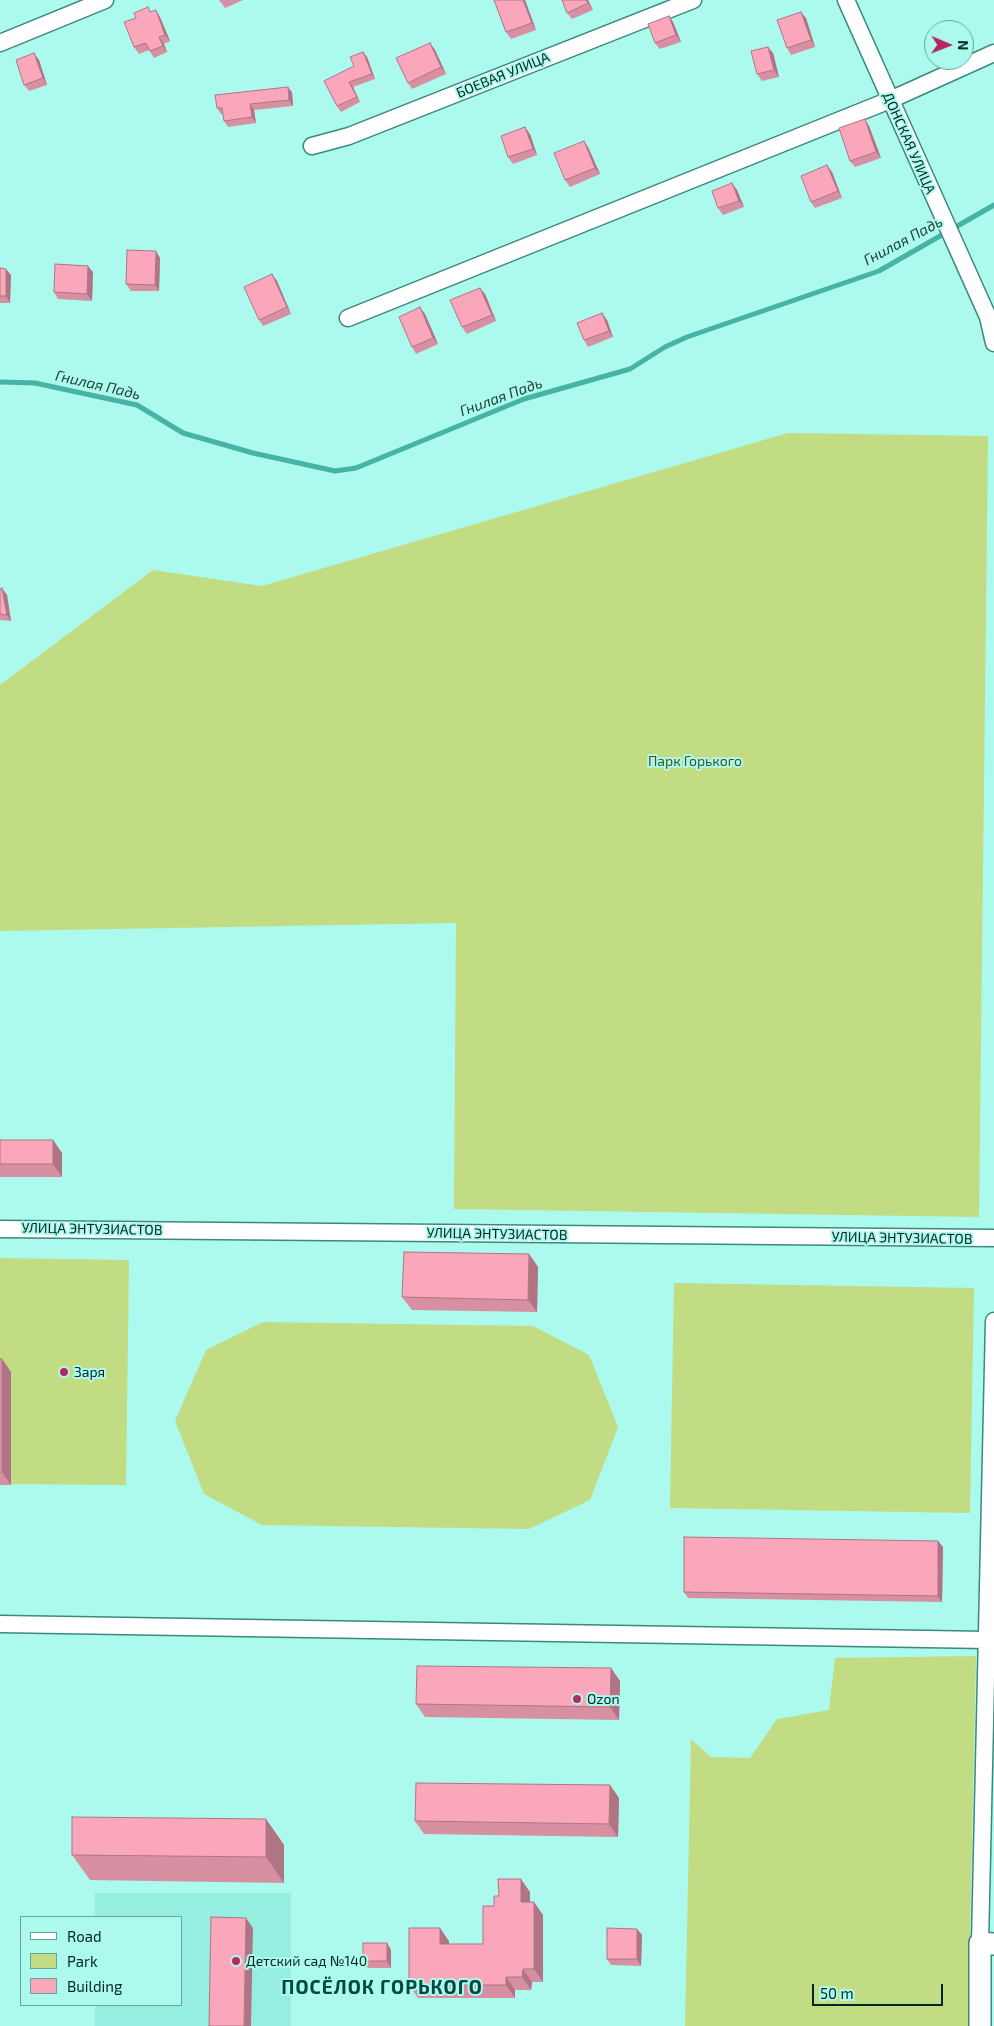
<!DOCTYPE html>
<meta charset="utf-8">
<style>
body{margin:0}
#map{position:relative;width:994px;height:2026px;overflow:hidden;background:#acfaed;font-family:"Exo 2",sans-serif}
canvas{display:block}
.legend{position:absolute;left:20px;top:1916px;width:162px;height:90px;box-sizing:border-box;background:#acfaed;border:1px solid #68a59b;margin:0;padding:6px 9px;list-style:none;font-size:15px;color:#032621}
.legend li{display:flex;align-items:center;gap:10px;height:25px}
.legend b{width:25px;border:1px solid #68a59b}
.north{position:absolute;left:924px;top:20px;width:50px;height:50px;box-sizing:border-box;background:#acfaed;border:1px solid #68a59b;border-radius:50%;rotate:91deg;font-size:14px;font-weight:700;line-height:20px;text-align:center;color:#032621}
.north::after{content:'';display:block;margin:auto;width:18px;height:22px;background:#b5285f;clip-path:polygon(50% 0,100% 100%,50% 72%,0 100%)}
.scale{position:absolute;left:812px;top:1984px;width:131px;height:22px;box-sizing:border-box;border:2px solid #032621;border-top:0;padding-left:6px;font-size:15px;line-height:18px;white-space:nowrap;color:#032621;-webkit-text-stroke:4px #acfaed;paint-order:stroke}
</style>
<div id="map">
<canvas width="994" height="2026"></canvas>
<ul class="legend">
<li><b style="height:6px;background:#fff"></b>Road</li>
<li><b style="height:14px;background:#c1dc82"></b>Park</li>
<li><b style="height:14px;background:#faa7bc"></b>Building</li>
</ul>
<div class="north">N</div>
<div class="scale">50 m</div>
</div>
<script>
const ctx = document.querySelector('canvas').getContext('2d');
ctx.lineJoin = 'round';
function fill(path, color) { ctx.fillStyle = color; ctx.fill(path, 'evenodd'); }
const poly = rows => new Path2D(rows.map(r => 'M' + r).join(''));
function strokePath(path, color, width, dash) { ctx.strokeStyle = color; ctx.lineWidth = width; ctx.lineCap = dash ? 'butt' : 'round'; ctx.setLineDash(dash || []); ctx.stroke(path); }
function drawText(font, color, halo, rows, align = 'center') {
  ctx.font = font + ' "Exo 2",sans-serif'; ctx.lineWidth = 4; ctx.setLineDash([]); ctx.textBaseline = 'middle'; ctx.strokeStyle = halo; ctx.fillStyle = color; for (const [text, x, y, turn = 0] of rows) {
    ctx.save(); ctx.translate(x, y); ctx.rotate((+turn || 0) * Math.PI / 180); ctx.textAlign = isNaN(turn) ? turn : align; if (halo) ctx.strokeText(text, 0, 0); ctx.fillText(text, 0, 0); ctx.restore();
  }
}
fill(poly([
 [95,1893,291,1893,291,2026,95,2026,95,2005,181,2005,181,1917,95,1917]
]), '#95eee0');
fill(poly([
 [788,433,988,436,979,1217,454,1209,456,923,0,931,0,685,153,570,262,586],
 [0,1258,129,1260,126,1485,0,1484],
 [674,1283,974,1288,970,1513,670,1508],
 [263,1322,533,1326,589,1355,618,1427,590,1500,529,1529,262,1525,204,1494,175,1421,206,1350],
 [976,1656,968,2026,685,2026,691,1739,711,1757,750,1758,777,1719,829,1710,835,1658]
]), '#c1dc82');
strokePath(poly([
 [0,382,35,383,137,405,183,433,253,453,335,471,356,468,524,399,630,369,665,347,687,337,879,271,994,205]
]), '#47b3a4', 5);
const minor = poly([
 [846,0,988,317,994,343],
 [0,43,105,0],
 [312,146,349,136,693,0],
 [348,318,890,100,994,53],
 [0,1229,994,1238],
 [0,1624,987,1640],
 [980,1943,994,1321]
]);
const major = poly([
 [980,2026,980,1943,994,1944]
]);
strokePath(minor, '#3a897e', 19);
strokePath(major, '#3a897e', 24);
strokePath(minor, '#fff', 16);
strokePath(major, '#fff', 21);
fill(poly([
 [219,0,243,0,225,8],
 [494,0,525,0,536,30,511,39,506,32],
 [562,0,588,0,593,10,572,19,567,13],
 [151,12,160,17,170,41,164,44,167,52,154,58,149,50,139,54,134,47],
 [669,16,673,22,681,42,660,49,655,43],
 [806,18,815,47,791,55,787,48],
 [430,43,435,50,446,74,412,89,408,83],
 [773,53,779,77,762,81,757,74],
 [367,57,375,79,353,87,360,102,341,112,337,106,354,66],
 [39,60,47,85,29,91,24,85],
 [292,92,293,106,254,110,256,123,228,127,224,121,223,114,221,114,217,108],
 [869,126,881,158,855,167,850,161],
 [530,134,537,155,513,164,508,157],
 [588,147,600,174,570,187,565,180],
 [832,172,842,198,815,208,811,202],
 [737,190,744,207,723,215,718,208],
 [160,258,159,291,131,291,126,284],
 [0,268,11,275,10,303,0,303],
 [93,272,92,301,58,299,54,292],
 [277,281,291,314,263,326,259,320],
 [485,294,496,321,467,334,462,327],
 [425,314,438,344,416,354,412,347],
 [607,320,613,337,588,347,584,340],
 [0,589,7,595,11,621,0,620],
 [0,1140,53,1140,62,1153,62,1177,0,1177],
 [529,1254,538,1267,537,1312,412,1310,402,1297],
 [0,1359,2,1359,11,1372,11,1485,0,1485],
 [938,1541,943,1547,942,1602,688,1598,684,1592],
 [611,1668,620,1681,619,1720,425,1717,416,1704],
 [610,1785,619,1798,618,1837,424,1834,415,1821],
 [266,1819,284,1845,284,1883,90,1880,72,1855],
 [530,1892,530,1902,543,1915,543,1982,532,1982,531,1990,515,1990,515,1998,418,1998,409,1985,449,1941,449,1944,483,1944,499,1896],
 [637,1929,642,1935,641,1966,611,1965,607,1959],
 [387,1943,391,1950,391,1968,368,1968,363,1961]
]), '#d790a2');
fill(poly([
 [523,0,525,0,536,30,532,23],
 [586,0,588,0,593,10,588,3],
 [156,10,160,17,170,41,165,35],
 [801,12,806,18,815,47,811,40],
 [669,16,673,22,681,42,676,35],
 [159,37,164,44,167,52,163,46],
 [430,43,435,50,446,74,441,67],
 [768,47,773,53,779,77,774,70],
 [363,52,367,57,375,79,372,74],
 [34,53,39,60,47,85,43,78],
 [349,82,353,87,360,102,357,97],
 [288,87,292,92,293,106,289,100],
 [250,104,254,110,256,123,252,117],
 [865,119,869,126,881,158,876,152],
 [525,127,530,134,537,155,533,149],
 [584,141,588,147,600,174,595,168],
 [827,165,832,172,842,198,838,191],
 [732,183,737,190,744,207,739,201],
 [156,251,160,258,159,291,155,285],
 [88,266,93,272,92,301,87,294],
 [6,269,11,275,10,303,6,296],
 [272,274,277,281,291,314,287,307],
 [480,288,485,294,496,321,492,315],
 [420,307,425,314,438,344,433,338],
 [602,313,607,320,613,337,609,331],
 [2,588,7,595,11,621,7,615],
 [53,1140,62,1153,62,1177,53,1164],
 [529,1254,538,1267,537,1312,528,1300],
 [2,1359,11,1372,11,1485,2,1472],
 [938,1541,943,1547,942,1602,938,1596],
 [611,1668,620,1681,619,1720,610,1707],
 [610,1785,619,1798,618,1837,609,1824],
 [266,1819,284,1845,284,1883,266,1857],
 [521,1879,530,1892,530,1915,521,1902],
 [534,1902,543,1915,543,1982,534,1969],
 [246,1918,253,1928,251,2026,244,2026],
 [440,1928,449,1941,449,1957,440,1944],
 [637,1929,642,1935,641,1966,637,1959],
 [387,1943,391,1950,391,1968,387,1961],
 [523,1969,532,1982,531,1990,522,1977],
 [506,1977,515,1990,515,1998,506,1985]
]), '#af7584');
const building = poly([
 [494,0,523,0,532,23,506,32,494,0],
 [562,0,586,0,588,3,567,13,562,0],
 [148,7,150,12,156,10,165,35,159,37,163,46,150,51,146,43,134,47,124,22,136,18,134,13,148,7],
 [801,12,811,40,787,48,777,20,801,12],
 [669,16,676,35,655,43,648,24,669,16],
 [430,43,441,67,408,83,396,58,430,43],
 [768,47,774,70,757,74,751,51,768,47],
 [363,52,372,74,349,82,357,97,337,106,324,81,354,66,350,57,363,52],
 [34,53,43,78,24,85,16,60,34,53],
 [288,87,289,100,250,104,252,117,224,121,222,108,217,108,215,95,288,87],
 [865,119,876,152,850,161,839,128,865,119],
 [525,127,533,149,508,157,501,136,525,127],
 [584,141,595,168,565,180,554,153,584,141],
 [827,165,838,191,811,202,801,176,827,165],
 [732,183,739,201,718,208,712,191,732,183],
 [127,250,156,251,155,285,126,284,127,250],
 [55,264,88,266,87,294,54,292,55,264],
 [0,268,6,269,6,296,0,296,0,268],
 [272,274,287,307,259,320,244,287,272,274],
 [480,288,492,315,462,327,450,300,480,288],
 [420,307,433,338,412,347,399,317,420,307],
 [602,313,609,331,584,340,577,323,602,313],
 [2,588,7,615,0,614,0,589,2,588],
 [0,1140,53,1140,53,1164,0,1164,0,1140],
 [404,1252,529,1254,528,1300,402,1297,404,1252],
 [0,1359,2,1359,2,1472,0,1472,0,1359],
 [684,1537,938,1541,938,1596,684,1592,684,1537],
 [417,1666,611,1668,610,1707,416,1704,417,1666],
 [416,1783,610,1785,609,1824,415,1821,416,1783],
 [72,1817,266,1819,266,1857,72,1855,72,1817],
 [498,1879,521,1879,521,1902,534,1902,534,1969,523,1969,522,1977,506,1977,506,1985,409,1985,409,1928,440,1928,440,1944,483,1944,483,1906,494,1906,494,1896,499,1896,498,1879],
 [211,1917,246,1918,244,2026,209,2026,211,1917],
 [607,1928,637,1929,637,1959,607,1959,607,1928],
 [363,1943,387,1943,387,1961,363,1961,363,1943]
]);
fill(building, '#faa7bc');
strokePath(building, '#af7584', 1);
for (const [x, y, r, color] of [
 [64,1372,5,"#b5285f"],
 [577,1699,5,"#b5285f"],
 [236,1961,5,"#b5285f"]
]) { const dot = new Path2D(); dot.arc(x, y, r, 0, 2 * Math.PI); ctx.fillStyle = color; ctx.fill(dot); strokePath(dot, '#acfaed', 2); }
drawText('14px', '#032621', '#acfaed', [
 ["БОЕВАЯ УЛИЦА",503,75,-22],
 ["ДОНСКАЯ УЛИЦА",909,143,66],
 ["УЛИЦА ЭНТУЗИАСТОВ",92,1229,1],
 ["УЛИЦА ЭНТУЗИАСТОВ",497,1234,1],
 ["УЛИЦА ЭНТУЗИАСТОВ",902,1238,1]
]);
drawText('14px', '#44531d', '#acfaed', [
 ["Парк Горького",695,761]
]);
drawText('14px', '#032621', '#acfaed', [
 ["Заря",74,1372],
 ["Ozon",587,1699],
 ["Детский сад №140",246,1961]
], 'left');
drawText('italic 15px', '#1d3e39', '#acfaed', [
 ["Гнилая Падь",903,241,-28],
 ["Гнилая Падь",98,385,13],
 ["Гнилая Падь",501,397,-20]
]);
ctx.letterSpacing = '1px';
drawText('bold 19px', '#034941', '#acfaed', [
 ["ПОСЁЛОК ГОРЬКОГО",382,1988]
]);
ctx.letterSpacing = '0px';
</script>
